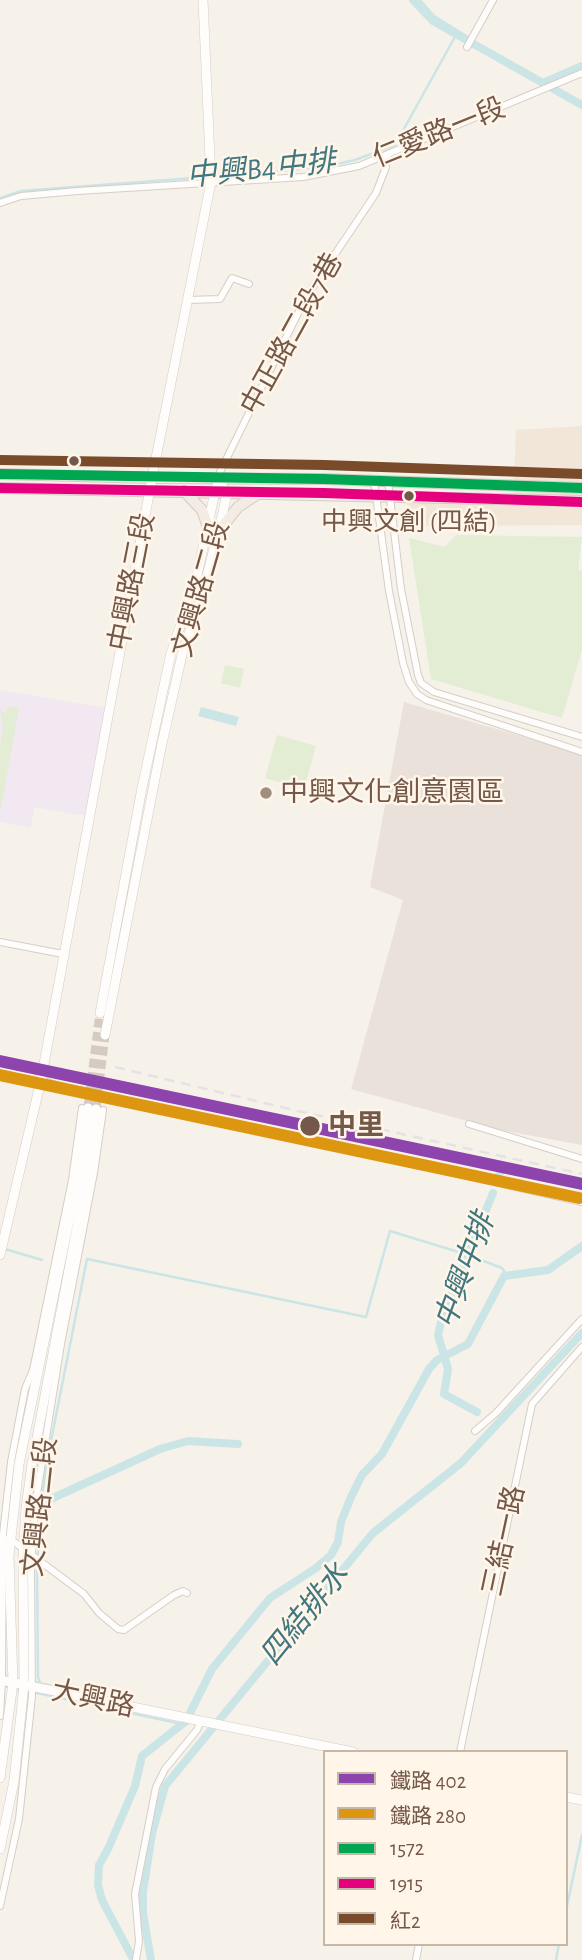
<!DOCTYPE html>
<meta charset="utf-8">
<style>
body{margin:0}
#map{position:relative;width:582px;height:1960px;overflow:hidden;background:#f6f1e9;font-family:"Alegreya Sans","Noto Sans TC",sans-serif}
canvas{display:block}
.legend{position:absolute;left:323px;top:1750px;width:245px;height:196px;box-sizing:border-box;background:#fff6e9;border:2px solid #c7b7a9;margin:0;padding:9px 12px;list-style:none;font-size:21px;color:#745849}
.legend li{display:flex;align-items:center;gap:14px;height:35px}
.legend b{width:35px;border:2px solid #c7b7a9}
</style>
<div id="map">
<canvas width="582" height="1960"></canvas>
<ul class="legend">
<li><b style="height:9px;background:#8e44ad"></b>鐵路 402</li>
<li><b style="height:9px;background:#dd960f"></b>鐵路 280</li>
<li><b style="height:9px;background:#00a651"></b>1572</li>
<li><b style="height:9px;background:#e5007d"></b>1915</li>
<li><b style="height:9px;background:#7a4b2a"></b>紅2</li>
</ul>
</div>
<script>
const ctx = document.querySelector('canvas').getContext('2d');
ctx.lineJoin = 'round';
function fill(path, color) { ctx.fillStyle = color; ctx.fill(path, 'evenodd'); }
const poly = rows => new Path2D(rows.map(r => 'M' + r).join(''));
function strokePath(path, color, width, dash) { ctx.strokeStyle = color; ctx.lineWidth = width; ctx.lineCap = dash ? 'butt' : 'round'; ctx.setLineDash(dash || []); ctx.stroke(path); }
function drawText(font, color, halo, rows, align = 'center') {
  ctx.font = font + ' "Alegreya Sans","Noto Sans TC",sans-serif'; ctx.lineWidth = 5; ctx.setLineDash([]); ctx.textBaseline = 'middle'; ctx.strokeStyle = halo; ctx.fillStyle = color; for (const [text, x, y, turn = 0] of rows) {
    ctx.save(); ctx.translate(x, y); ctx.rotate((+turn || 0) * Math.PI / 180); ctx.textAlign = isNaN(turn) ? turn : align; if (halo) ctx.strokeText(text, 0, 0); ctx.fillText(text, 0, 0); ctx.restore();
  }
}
fill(poly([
 [582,426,582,525,455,526,447,529,406,523,407,503,513,504,516,430]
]), '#f2e6d9');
fill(poly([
 [404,702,582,754,582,1145,500,1130,351,1089,403,900,370,887]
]), '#e9e1da');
fill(poly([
 [0,690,106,708,88,816,34,807,31,828,0,822]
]), '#f2e8f1');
fill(poly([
 [456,535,582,537,578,569,582,571,582,650,562,718,431,679,409,538,445,547],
 [225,665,244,669,240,688,221,683],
 [8,706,19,708,0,813,0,747,3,729,0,709,6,714],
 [277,735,316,746,304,789,265,778]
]), '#e2edd4');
fill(poly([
 [201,707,239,717,236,726,198,716]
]), '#cbe5e6');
strokePath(poly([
 [420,0,434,16,468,37],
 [473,41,545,82],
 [213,177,323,167,355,160,395,145,456,35],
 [0,198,21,191,207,177],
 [5,1249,42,1260],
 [4,1676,131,1702],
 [40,1683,38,1677,37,1564,42,1497,47,1461,87,1259,366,1317,390,1231,465,1254,502,1268,507,1276],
 [4,1686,182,1724],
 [566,1911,582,1835],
 [556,1960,559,1944]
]), '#cbe5e6', 2.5);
strokePath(poly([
 [413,0,433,21,582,105],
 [545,82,582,66],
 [498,1178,501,1170],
 [477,1412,444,1394,448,1369,438,1335,442,1318,493,1193],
 [42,1503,160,1449,188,1441,238,1444],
 [132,1957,102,1900,98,1885,99,1865,108,1849,135,1786,142,1756,186,1721,212,1669,270,1598,316,1568,331,1555,338,1542,341,1522,351,1497,362,1475,382,1454,429,1369,437,1360,468,1344,504,1276,548,1270,582,1246],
 [151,1960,143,1913,143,1892,152,1834,165,1786,373,1533,461,1463,582,1333]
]), '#cbe5e6', 8);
strokePath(poly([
 [88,1108,100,1013],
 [96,1109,105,1035]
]), '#d6cbc1', 9, [9, 4.5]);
const street = poly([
 [467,47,493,0],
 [0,203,21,196,78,191,303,177,359,166,582,73],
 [189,300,220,299,232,278,249,284],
 [217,478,305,299,376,193,386,167,387,155],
 [374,481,389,591,403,663,409,682,417,694,426,700,582,752],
 [388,481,401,589,418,675,421,683,434,692,582,737],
 [0,942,63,954],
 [41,1080,78,1092,297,1137,582,1202],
 [469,1124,582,1159],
 [475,1431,496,1413,582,1319],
 [9,1538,84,1594,99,1613,118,1629,124,1630,174,1595,183,1591,187,1593],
 [0,1716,2,1681,3,1534,11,1462,25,1389,33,1370,40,1336,72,1180,82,1108],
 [460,1752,532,1404,582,1347],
 [0,1906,19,1819,32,1696,31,1566,35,1506,61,1344,94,1173,103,1110],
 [136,1960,139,1941,135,1894,156,1787,165,1769,197,1730,201,1721],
 [416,1960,419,1944]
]);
const secondary = poly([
 [100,1013,142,788,171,653,196,580,216,487],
 [105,1035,161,748,182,655,203,592,223,512,227,493,217,478],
 [0,1255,41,1080,152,478,211,182,203,0],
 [0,1680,353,1752],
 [0,1778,13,1683,9,1556,19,1464,81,1162,88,1108],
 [566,1797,582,1800],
 [0,1849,14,1781,24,1685,23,1558,26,1508,32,1464,89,1164,96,1109]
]);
const primary = poly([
 [0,474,152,478,324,479,582,488],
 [0,488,582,501],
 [184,491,202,510,208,527],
 [219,531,238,507,259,493]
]);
strokePath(street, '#d5cec7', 8);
strokePath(secondary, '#d5cdc6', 10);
strokePath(primary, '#d5ccc5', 12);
strokePath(street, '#fefdfc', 6);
strokePath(secondary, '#fefdfc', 9);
strokePath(primary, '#f2ece4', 10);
strokePath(poly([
 [115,1067,298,1111,582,1174]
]), '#e4e2e4', 2.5, [10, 7]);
strokePath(poly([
 [0,474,324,479,582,488]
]), '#00a651', 10);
strokePath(poly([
 [0,488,324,493,582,502]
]), '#e5007d', 10);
strokePath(poly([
 [0,460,324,465,582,474]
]), '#7a4b2a', 10);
strokePath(poly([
 [0,1061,582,1184]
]), '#8e44ad', 12);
strokePath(poly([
 [0,1075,579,1198]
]), '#dd960f', 12);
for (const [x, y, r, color] of [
 [74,461,6,"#745849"],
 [409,496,6,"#745849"],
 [266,793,7,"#a28e81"],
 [310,1126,11,"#745849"]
]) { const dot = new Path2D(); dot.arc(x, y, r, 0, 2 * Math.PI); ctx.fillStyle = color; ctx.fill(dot); strokePath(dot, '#fff6e9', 2.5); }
drawText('26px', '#745849', '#fff6e9', [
 ["中興文創 (四結)",409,522]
]);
drawText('28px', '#745849', '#fff6e9', [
 ["仁愛路一段",439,133,-22],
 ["中正路二段7巷",292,334,-61],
 ["中興路三段",132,582,-79],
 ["文興路二段",201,589,-74],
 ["文興路二段",40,1507,-84],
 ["三結一路",504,1541,-78],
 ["大興路",93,1699,12]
]);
drawText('28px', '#745849', '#fff6e9', [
 ["中興文化創意園區",280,793]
], 'left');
drawText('bold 28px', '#745849', '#fff6e9', [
 ["中里",328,1126]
], 'left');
drawText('italic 30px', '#407780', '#fff6e9', [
 ["中興B4中排",261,169,-6],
 ["中興中排",465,1271,-70],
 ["四結排水",305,1615,-51]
]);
</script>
